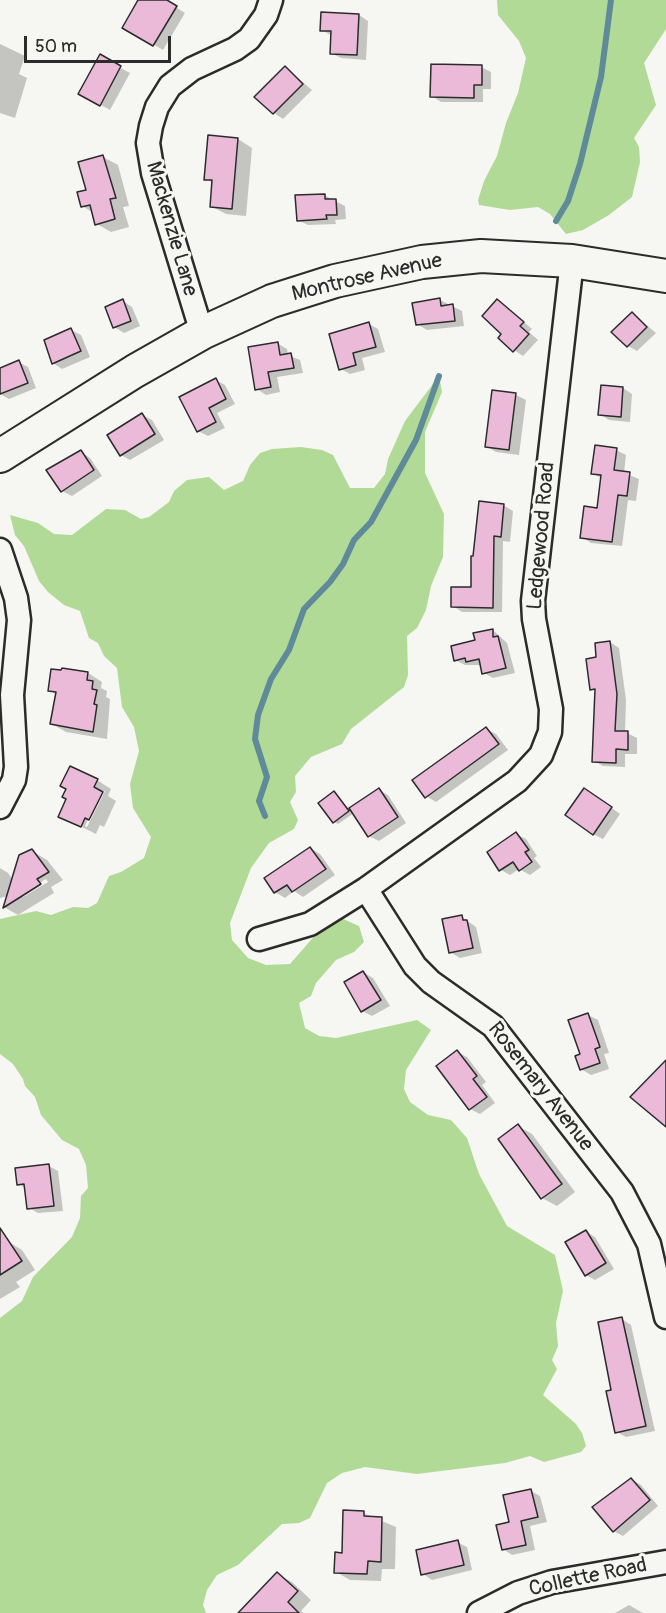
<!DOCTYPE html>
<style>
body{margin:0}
#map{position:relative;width:666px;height:1613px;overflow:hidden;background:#f6f6f2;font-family:Pangolin,sans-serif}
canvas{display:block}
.scale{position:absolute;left:24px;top:36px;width:147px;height:27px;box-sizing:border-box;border:3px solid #2b2b2b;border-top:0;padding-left:8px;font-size:18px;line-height:21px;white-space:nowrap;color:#2b2b2b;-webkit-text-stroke:4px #f6f6f2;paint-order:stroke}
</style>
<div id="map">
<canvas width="666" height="1613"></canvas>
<div class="scale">50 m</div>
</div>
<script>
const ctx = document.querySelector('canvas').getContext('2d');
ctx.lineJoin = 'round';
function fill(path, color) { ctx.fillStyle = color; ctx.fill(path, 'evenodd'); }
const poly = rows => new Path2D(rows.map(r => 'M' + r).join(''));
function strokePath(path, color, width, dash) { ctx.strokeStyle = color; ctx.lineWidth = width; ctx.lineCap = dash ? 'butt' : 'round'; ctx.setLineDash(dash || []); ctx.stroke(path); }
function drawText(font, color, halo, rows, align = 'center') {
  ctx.font = font + ' Pangolin,sans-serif'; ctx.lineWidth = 6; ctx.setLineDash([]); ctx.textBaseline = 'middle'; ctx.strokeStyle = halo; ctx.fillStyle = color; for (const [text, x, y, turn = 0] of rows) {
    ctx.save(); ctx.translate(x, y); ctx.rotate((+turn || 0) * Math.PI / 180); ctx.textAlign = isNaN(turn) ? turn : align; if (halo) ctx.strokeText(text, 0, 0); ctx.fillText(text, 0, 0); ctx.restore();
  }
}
fill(poly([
 [497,0,666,0,666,29,644,63,656,105,634,138,639,147,640,162,632,197,609,215,583,230,566,234,550,214,538,207,510,210,479,205,478,200,484,181,497,156,506,123,518,93,526,58,519,41,498,15],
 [439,376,442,392,425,432,425,473,444,514,443,557,431,586,426,610,417,628,407,636,408,675,404,687,351,729,342,744,311,757,295,776,296,792,290,802,298,820,294,829,269,843,251,868,230,923,232,940,248,958,266,965,290,964,317,933,343,919,359,926,364,942,354,952,336,960,316,983,311,996,299,1003,305,1028,319,1036,336,1038,417,1020,431,1030,406,1070,404,1089,410,1102,428,1115,451,1120,467,1138,479,1174,507,1226,555,1255,563,1291,556,1323,558,1346,552,1360,557,1369,543,1395,576,1424,582,1433,586,1446,581,1452,544,1462,530,1456,505,1463,417,1474,365,1467,342,1473,327,1483,310,1518,299,1523,282,1524,238,1565,217,1575,207,1590,203,1605,206,1613,0,1613,0,1318,22,1301,33,1277,72,1237,80,1218,81,1196,88,1188,86,1165,79,1149,62,1140,41,1115,35,1097,25,1086,23,1079,13,1064,0,1054,0,919,36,911,51,915,73,907,88,908,97,903,109,876,121,872,144,858,151,837,133,808,130,784,139,751,134,727,122,707,117,668,104,656,98,643,89,638,80,611,64,605,48,592,39,581,24,546,15,535,10,515,38,523,54,534,72,535,106,509,125,510,141,519,149,517,169,502,174,491,187,480,209,477,224,490,243,481,250,465,260,453,272,449,301,447,322,450,333,455,350,488,374,488,385,474,388,459,405,421]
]), '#b2da97');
fill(poly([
 [140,0,164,0,185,13,163,50,124,27],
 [359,15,368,21,366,60,341,58,331,53,332,36,322,30],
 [0,44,25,56,19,74,27,78,15,118,0,113],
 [100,57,130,73,110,110,81,94],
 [285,67,312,90,283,119,274,113],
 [481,67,491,72,491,89,483,89,483,102,441,102,432,96],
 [210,137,238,139,252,148,246,216,226,214,211,206,213,183,206,179],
 [103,157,118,165,129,206,123,207,129,227,111,232,97,224,94,213,82,206],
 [324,195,345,206,346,219,335,220,336,224,308,225,298,220],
 [440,300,462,311,464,326,427,330,417,324],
 [498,300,532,329,529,332,538,340,523,356,514,350,504,334],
 [123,301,132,307,140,326,124,333,114,327],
 [632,313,656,333,637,351,628,346],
 [369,324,378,329,385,352,362,358,365,370,350,374,341,369],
 [71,330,81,335,90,357,62,369,53,363,47,350],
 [277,343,287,349,288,355,300,360,303,373,277,377,280,392,266,395,257,389],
 [18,362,28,367,36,388,9,399,0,394,0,369],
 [216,380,225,385,235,404,217,413,225,428,208,436,198,431],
 [623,388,632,394,630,422,609,420,600,414],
 [494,392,516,395,526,400,519,455,496,452,486,446],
 [142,415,152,420,164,440,130,460,121,455],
 [616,450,626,455,624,473,639,479,636,501,628,500,622,546,591,543,582,537,598,509,602,479,593,473],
 [81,452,90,458,102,476,72,496,62,491],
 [503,505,513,511,510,542,503,541,502,612,462,612,453,606,472,588,474,558],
 [493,630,507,643,515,673,493,678,484,673,482,665,465,665,455,660],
 [610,642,619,648,626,700,625,732,637,738,637,754,625,754,625,767,603,766,594,761,596,691,591,689,598,659],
 [53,670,88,673,102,682,101,688,107,691,106,697,110,699,107,739,66,732,52,724,57,695,49,690],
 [486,729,496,734,508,750,436,802,426,796],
 [97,780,111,789,108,796,116,801,104,827,100,825,96,834,60,816],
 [101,791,105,791,87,827,85,826],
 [379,790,388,795,406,823,379,841,369,836,354,813,338,824,334,822,334,793,349,809],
 [594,795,620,814,603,839,593,834],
 [516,834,526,839,537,856,534,858,541,867,530,875,519,869,510,875,501,870],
 [310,848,320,854,335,875,303,897,294,891,285,898,275,892],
 [32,851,47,860,63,880,51,887,54,893,18,915,4,907,8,896,0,898,0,868,8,873,13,880],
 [46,879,48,882,23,897,23,893],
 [462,917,476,927,482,953,460,958,450,952],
 [363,972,373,978,390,1006,372,1016,362,1011],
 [588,1015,598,1020,609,1053,604,1054,609,1069,591,1075,581,1069],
 [457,1052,467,1057,486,1082,482,1085,495,1103,480,1114,470,1109],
 [518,1126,532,1134,575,1192,557,1206,542,1198],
 [49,1166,58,1171,63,1211,38,1213,29,1208,27,1189,18,1184],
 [586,1232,595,1237,614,1269,595,1280,586,1275],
 [7,1241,22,1250,35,1270,16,1282,20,1287,0,1299,0,1246],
 [622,1319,631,1325,655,1431,626,1437,617,1432,613,1391],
 [631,1479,641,1485,658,1506,623,1536,613,1531],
 [531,1491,540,1496,547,1522,530,1526,535,1550,512,1555,503,1549,510,1523],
 [363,1513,396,1527,395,1569,382,1569,381,1581,350,1580,336,1572],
 [457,1542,467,1547,472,1570,432,1580,423,1574],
 [277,1574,292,1582,311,1600,301,1611,303,1613,240,1613],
 [629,1605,643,1613,615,1613]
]), '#0003');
strokePath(poly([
 [556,221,568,201,580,164,601,77,611,0],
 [265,816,259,801,267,777,255,739,258,715,271,679,289,650,304,609,330,582,343,564,354,540,371,522,416,440,439,376]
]), '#5f8a99', 6);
const building = poly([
 [138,0,167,0,177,6,153,46,122,28,138,0],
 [321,12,359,14,357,55,330,54,331,31,320,31,321,12],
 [100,54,121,66,100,106,78,94,100,54],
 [431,64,482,65,482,85,474,85,474,98,430,97,431,64],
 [285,66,303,84,273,114,254,97,285,66],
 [208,135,238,138,232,209,210,207,212,180,204,180,208,135],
 [103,155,116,198,110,199,115,219,95,225,90,205,81,207,77,192,86,190,78,162,103,155],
 [325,194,325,199,336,199,337,215,326,215,327,219,297,221,295,195,325,194],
 [440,298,441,306,453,304,455,321,416,325,412,303,440,298],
 [123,299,131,321,113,328,105,307,123,299],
 [497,299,524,322,520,326,529,334,513,352,498,338,501,334,482,316,497,299],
 [632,312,647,327,627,347,611,332,632,312],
 [369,322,376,347,353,353,356,365,339,370,329,334,369,322],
 [71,328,81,351,52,364,44,340,71,328],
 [278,342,280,355,291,353,294,368,268,372,271,387,255,390,248,347,278,342],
 [19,360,28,383,0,394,0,368,19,360],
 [216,378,226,399,209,408,216,422,197,432,179,397,216,378],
 [601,385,623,387,621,417,598,415,601,385],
 [492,390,516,393,509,450,485,447,492,390],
 [142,413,155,434,120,456,107,435,142,413],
 [595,445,617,448,614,470,630,472,627,496,618,495,612,542,580,538,584,506,597,508,601,475,591,474,595,445],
 [81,450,94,470,61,492,46,470,81,450],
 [479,501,504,504,501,537,494,536,493,608,451,607,451,587,471,587,471,556,473,556,479,501],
 [493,629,493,637,498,636,506,668,482,674,479,659,466,662,465,658,454,661,451,646,475,640,473,633,493,629],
 [610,641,617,694,615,731,628,731,628,750,616,749,616,763,592,762,595,689,590,690,586,659,596,657,595,643,610,641],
 [62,668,88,672,87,680,93,681,92,689,97,690,94,704,97,705,93,732,50,724,56,692,48,691,51,669,61,670,62,668],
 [486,727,499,744,425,798,412,780,486,727],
 [70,766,98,779,94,787,103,792,89,820,85,818,81,827,58,817,66,799,62,797,66,789,60,786,70,766],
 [379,788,398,817,368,837,349,808,379,788],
 [584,788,612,807,593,835,565,815,584,788],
 [334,791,349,811,333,823,318,803,334,791],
 [516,832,529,850,525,852,532,862,519,871,513,862,499,871,487,852,516,832],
 [310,847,326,869,292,892,287,885,274,893,264,878,310,847],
 [32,849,49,872,37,879,41,884,3,908,19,855,32,849],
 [462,915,463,920,467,920,473,948,449,953,442,919,462,915],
 [363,971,381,1000,361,1012,344,982,363,971],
 [588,1013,600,1047,595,1049,600,1063,580,1070,575,1056,580,1054,568,1020,588,1013],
 [457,1050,477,1076,473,1079,487,1097,469,1110,436,1066,457,1050],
 [666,1060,666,1127,630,1097,666,1060],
 [518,1124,562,1184,541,1199,498,1139,518,1124],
 [49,1164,54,1206,27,1209,24,1184,17,1185,15,1168,49,1164],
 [0,1228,22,1261,0,1275,0,1228],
 [586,1230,606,1263,585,1276,565,1242,586,1230],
 [622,1317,646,1426,615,1433,606,1391,611,1390,598,1322,622,1317],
 [631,1478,650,1500,613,1532,592,1507,631,1478],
 [531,1489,538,1517,521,1521,526,1545,502,1550,496,1525,509,1522,503,1495,531,1489],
 [343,1510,364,1511,364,1516,382,1517,381,1562,368,1561,367,1574,334,1573,335,1552,342,1553,343,1510],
 [458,1540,464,1565,421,1575,416,1550,458,1540],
 [277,1572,298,1591,288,1602,299,1613,238,1613,277,1572]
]);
fill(building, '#ebbad9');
strokePath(building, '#2b2b2b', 1.5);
const minor = poly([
 [202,333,153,173,148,143,151,126,157,107,170,86,192,69,235,49,249,39,266,15,271,0],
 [0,550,16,598,19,620,12,695,16,767,14,780,0,807],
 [366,889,415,966,431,982,493,1026,622,1192,649,1244,666,1317],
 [259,939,310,924,366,889,517,781,541,755,550,732,551,709,534,619,533,601,572,261],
 [479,1613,518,1593,552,1582,666,1562]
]);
const secondary = poly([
 [0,456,135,371,202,333,272,301,335,281,422,262,481,256,572,261,666,276]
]);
strokePath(minor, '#2b2b2b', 27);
strokePath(secondary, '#2b2b2b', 36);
strokePath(minor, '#f6f6f2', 22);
strokePath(secondary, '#f6f6f2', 32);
drawText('21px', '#2b2b2b', '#f6f6f2', [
 ["Mackenzie Lane",171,229,74],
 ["Montrose Avenue",367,278,-13],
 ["Ledgewood Road",542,536,-85],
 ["Rosemary Avenue",540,1087,52],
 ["Collette Road",588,1578,-12]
]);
</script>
